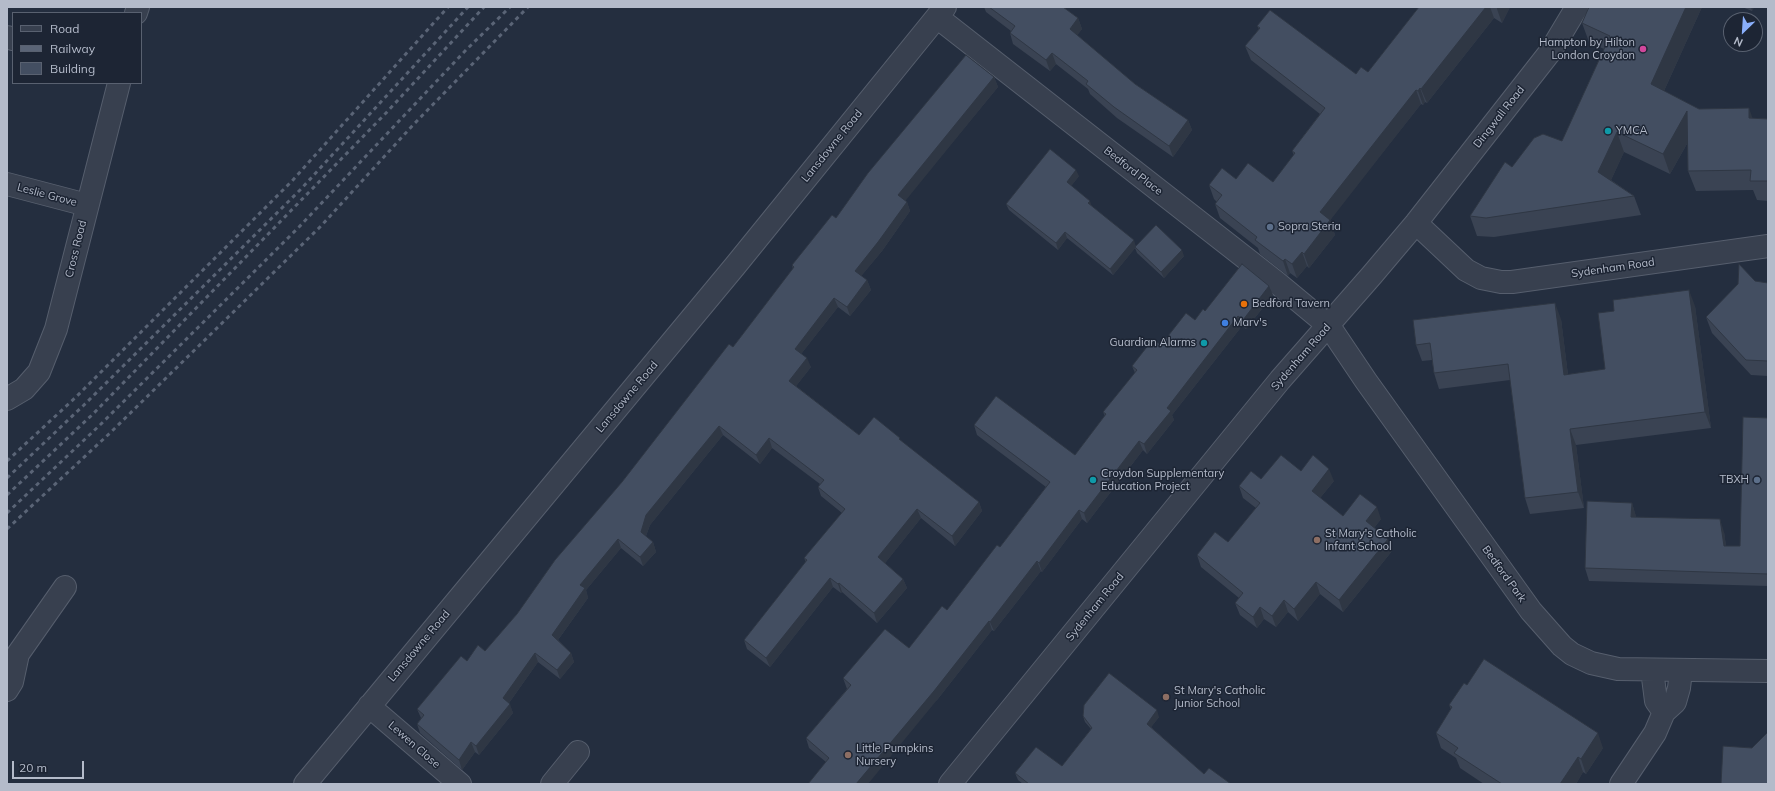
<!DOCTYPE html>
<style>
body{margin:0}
#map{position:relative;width:1775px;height:791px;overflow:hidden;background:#242e3f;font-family:Mulish,sans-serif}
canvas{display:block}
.frame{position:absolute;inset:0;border:8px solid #b4bbca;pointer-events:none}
.legend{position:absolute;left:12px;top:12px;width:130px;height:72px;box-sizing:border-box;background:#1d2534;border:1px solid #596170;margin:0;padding:5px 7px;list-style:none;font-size:12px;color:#b4bbca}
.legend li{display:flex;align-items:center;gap:8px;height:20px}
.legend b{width:20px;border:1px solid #596170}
.north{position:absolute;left:1723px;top:12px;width:40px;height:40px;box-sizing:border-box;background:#1d2534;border:1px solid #596170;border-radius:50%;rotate:205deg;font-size:11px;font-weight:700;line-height:16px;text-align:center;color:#b4bbca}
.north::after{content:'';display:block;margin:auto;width:14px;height:18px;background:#89aefa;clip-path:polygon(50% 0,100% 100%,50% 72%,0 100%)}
.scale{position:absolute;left:12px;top:761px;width:72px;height:18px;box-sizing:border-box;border:2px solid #b4bbca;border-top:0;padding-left:5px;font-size:12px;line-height:14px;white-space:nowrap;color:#b4bbca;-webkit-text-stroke:3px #1d2534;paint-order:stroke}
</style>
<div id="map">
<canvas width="1775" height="791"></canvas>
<div class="frame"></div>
<ul class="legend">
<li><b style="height:5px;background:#38404f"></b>Road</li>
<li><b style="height:5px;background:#5a6476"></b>Railway</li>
<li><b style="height:11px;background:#434e61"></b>Building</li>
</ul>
<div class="north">N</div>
<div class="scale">20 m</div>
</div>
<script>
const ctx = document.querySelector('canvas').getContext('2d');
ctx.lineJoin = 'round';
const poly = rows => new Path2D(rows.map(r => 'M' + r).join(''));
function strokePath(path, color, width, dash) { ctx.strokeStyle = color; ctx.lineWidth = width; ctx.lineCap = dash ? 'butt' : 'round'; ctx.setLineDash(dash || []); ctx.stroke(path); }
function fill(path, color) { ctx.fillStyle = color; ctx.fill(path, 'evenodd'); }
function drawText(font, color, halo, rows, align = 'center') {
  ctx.font = font + ' Mulish,sans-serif'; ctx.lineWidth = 3; ctx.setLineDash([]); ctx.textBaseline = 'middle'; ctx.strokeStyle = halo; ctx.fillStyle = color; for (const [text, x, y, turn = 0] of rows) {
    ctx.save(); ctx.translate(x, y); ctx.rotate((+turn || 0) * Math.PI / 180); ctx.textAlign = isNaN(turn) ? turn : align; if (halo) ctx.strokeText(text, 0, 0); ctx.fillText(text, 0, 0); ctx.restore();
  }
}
const minor = poly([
 [136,13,138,7],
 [937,17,1276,282,1329,326,1366,381,1531,611,1562,646,1572,654,1591,663,1618,669,1768,671],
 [7,37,13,39],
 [7,184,87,205],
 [1416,223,1466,270,1481,278,1501,282,1512,282,1768,246],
 [7,399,24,389,39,372,56,329,119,83],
 [1652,670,1656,701,1664,712],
 [7,690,12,682,18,654,65,587],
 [369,706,460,784],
 [305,784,735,266,945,7],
 [552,784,578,752],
 [950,784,1280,380,1372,275,1416,223,1550,52,1577,7],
 [1621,784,1655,733,1664,712,1675,702,1679,688,1681,671]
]);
strokePath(minor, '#565e6d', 24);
strokePath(minor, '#38404f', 22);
strokePath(poly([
 [7,461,76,397,292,181,448,7],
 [7,478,84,405,301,189,468,7],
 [7,495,93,414,386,113,484,7],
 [7,513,101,424,299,227,466,50,510,7],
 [7,529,110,433,321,226,413,125,528,7]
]), '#5a6476', 3, [4, 4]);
fill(poly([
 [984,7,1063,7,1078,18,1082,29,1077,35,1135,84,1188,120,1192,130,1173,157,1117,118,1090,94,1088,89,1056,64,1050,71,1013,44,1010,33,1011,31,986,12],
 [1419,7,1510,7,1502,23,1494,18,1427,103,1425,102,1423,105,1421,104,1341,205,1330,220,1335,235,1309,268,1307,266,1297,278,1290,273,1288,276,1260,254,1258,248,1220,218,1215,204,1217,202,1214,199,1209,185,1236,179,1273,182,1294,155,1292,151,1320,114,1251,60,1245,46,1259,29,1257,26,1356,74,1368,72],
 [1589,7,1702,7,1664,91,1699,109,1753,118,1768,119,1768,201,1757,200,1753,190,1696,191,1688,171,1688,142,1670,174,1624,152,1611,180,1634,196,1641,215,1494,237,1477,236,1470,216,1512,167,1562,141,1604,49,1589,42,1582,23],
 [1742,7,1754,7,1752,11],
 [994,77,998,87,905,200,907,202,910,211,882,251,861,276,867,280,871,290,850,316,838,307,801,354,811,367,796,386,859,435,901,441,979,502,982,511,955,546,921,518,885,563,903,579,907,588,877,623,842,592,841,593,833,587,770,667,747,649,744,640,806,562,804,558,842,513,821,496,818,487,820,484,772,448,760,464,723,435,650,525,646,536,653,542,656,552,643,566,621,548,586,590,588,598,558,640,571,653,574,662,560,679,538,662,509,703,513,713,479,755,475,752,462,770,420,733,417,724,421,718,417,709,467,661,485,651,517,614,622,482,733,347,793,269,792,265,836,218],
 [1079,176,1071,186,1092,206,1136,246,1184,256,1164,278,1137,253,1135,248,1113,275,1067,238,1058,250,1009,210,1006,204],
 [1768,283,1768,376,1751,375,1712,333,1706,317],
 [1273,295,1246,329,1242,326,1172,415,1174,420,1147,454,1143,450,1087,523,1082,519,1042,572,1041,571,994,631,992,630,937,700,826,762,809,748,806,738,847,689,843,678,909,648,947,610,1000,547,1046,487,977,435,974,425,1075,455,1105,416,1103,412,1135,373,1132,366,1195,320,1205,311],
 [1695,306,1711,428,1576,445,1584,508,1530,514,1525,498,1510,380,1439,389,1434,373,1432,360,1422,361,1416,345,1561,319,1568,375,1605,369],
 [1768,418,1768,586,1589,581,1585,568,1632,503,1636,517,1724,532,1726,546,1740,546],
 [1301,471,1334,481,1320,498,1343,516,1381,519,1374,528,1388,539,1392,551,1343,612,1320,594,1298,621,1288,612,1276,627,1264,619,1257,628,1240,615,1235,603,1239,598,1201,567,1197,555,1228,542,1256,508,1243,498,1239,486,1261,479],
 [1467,685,1603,748,1586,774,1583,772,1576,784,1484,784,1460,768,1456,758,1441,748,1436,733,1451,709,1449,705],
 [1083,716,1159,717,1151,727,1204,774,1231,784,1023,784,1018,780,1015,773,1062,766,1091,729,1085,722]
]), '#3a4353');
fill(poly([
 [1486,7,1490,7,1494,18,1427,103,1421,89],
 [1497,7,1510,7,1502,23,1497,9],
 [1686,7,1702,7,1658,104,1651,84],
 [1751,7,1754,7,1752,11],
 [1078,18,1082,29,1074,40,1070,29],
 [1052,53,1056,64,1050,71,1046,60],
 [994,77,998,87,902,205,898,195],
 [1420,88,1425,102,1423,105,1418,91],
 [1416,90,1421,104,1325,227,1320,212],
 [1749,108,1756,128,1749,118],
 [1687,111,1694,131,1670,174,1663,154],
 [1188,120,1192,130,1173,157,1169,146],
 [1617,132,1624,152,1606,191,1598,172],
 [1076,170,1079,176,1069,189,1067,182],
 [1090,201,1092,207,1088,203],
 [907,202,910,211,882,251,858,280,855,271],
 [1330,220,1335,235,1309,268,1304,254],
 [1065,232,1067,238,1058,250,1056,243],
 [1134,240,1136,247,1113,275,1110,269],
 [1182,250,1184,256,1164,278,1161,272],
 [1302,252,1307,266,1297,278,1292,264],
 [1285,259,1290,273,1288,276,1283,261],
 [867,280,871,290,850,316,847,307],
 [1269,286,1273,295,1246,329,1243,320],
 [1689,290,1695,306,1711,428,1705,412],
 [834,298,838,307,798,358,795,349],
 [1555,303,1561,319,1570,391,1564,375],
 [1238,316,1242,326,1172,415,1174,420,1147,454,1144,444,1167,408],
 [807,358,811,367,793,390,789,381],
 [719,426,723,435,650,525,644,541,641,532,646,515],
 [1570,429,1576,445,1584,508,1578,492],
 [769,438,772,448,760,464,756,455],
 [1139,441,1143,450,1087,523,1084,513],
 [1329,469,1334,481,1316,503,1312,491],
 [979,502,982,511,955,546,952,536],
 [1632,503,1636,516,1636,529,1631,517],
 [1377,507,1381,519,1370,533,1366,521],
 [917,509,921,518,882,567,878,557],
 [1079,510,1082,519,1042,572,1039,563],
 [1720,519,1724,532,1728,559,1724,546],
 [618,539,621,548,586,590,588,598,555,644,552,635,580,585],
 [1388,539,1392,551,1343,612,1339,600],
 [653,542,656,552,643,566,640,557],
 [1037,561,1041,571,994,631,990,622],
 [830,578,833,587,770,667,766,658],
 [903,579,907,588,877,623,874,613],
 [1316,582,1320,594,1298,621,1294,609],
 [839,583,842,592,841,593,838,584],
 [1284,600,1288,612,1276,627,1272,616],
 [1260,607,1264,619,1257,628,1253,617],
 [989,621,992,630,937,700,868,784,856,784],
 [535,653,538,662,506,707,503,698],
 [571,653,574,662,560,679,557,670],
 [510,704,513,713,479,755,476,746],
 [1157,710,1159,717,1149,730,1147,724],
 [1598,733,1603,748,1586,774,1581,759],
 [471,742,475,752,462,770,459,760],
 [1578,757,1583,772,1576,784,1560,784]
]), '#2f3744');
const building = poly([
 [989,7,1063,7,1078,18,1070,29,1135,84,1188,120,1169,146,1114,107,1086,84,1088,81,1052,53,1046,60,1010,33,1015,26,989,7],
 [1419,7,1486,7,1421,89,1420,88,1418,91,1416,90,1320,212,1330,220,1304,254,1302,252,1292,264,1285,259,1283,261,1255,240,1257,237,1215,204,1222,195,1209,185,1222,168,1236,179,1248,163,1273,182,1295,153,1292,151,1325,108,1245,46,1260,28,1257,26,1270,10,1356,74,1361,67,1368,72,1419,7],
 [1589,7,1686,7,1651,84,1699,109,1749,108,1749,118,1768,119,1768,181,1750,181,1751,170,1688,171,1687,111,1663,154,1617,132,1598,172,1634,196,1486,218,1470,216,1505,162,1512,167,1534,138,1543,134,1562,141,1610,36,1582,23,1589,7],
 [966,55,994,77,898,195,907,202,878,242,855,271,867,280,847,307,834,298,795,349,807,358,789,381,859,435,874,417,900,438,899,439,979,502,952,536,917,509,878,557,903,579,874,613,839,583,838,584,830,578,766,658,744,640,807,560,804,558,845,509,818,487,824,480,769,438,756,455,719,426,646,515,641,532,653,542,640,557,618,539,580,585,585,588,552,635,571,653,557,670,535,653,503,698,510,704,476,746,471,742,459,760,417,724,424,715,417,709,461,656,467,661,478,645,485,651,517,614,555,560,622,482,729,344,733,347,794,267,792,265,832,215,836,218,868,173,966,55],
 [1050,149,1076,170,1067,182,1090,201,1088,203,1134,240,1110,269,1065,232,1056,243,1006,204,1050,149],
 [1156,225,1182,250,1161,272,1135,247,1156,225],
 [1242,264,1269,286,1243,320,1238,316,1167,408,1171,411,1144,444,1139,441,1084,513,1079,510,1039,563,1037,561,990,622,989,621,934,691,856,784,808,784,829,758,806,738,851,685,843,678,885,629,909,648,942,606,947,610,997,545,1000,547,1050,482,974,425,996,396,1075,455,1106,414,1103,412,1137,370,1132,366,1153,339,1161,345,1186,313,1195,320,1203,309,1205,311,1242,264],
 [1739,264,1755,281,1768,283,1768,361,1746,360,1706,317,1738,284,1739,264],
 [1689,290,1705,412,1570,429,1578,492,1525,498,1508,364,1434,373,1430,343,1416,345,1413,320,1555,303,1564,375,1605,369,1598,313,1614,311,1613,300,1689,290],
 [1743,417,1768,418,1768,574,1585,568,1587,501,1632,503,1631,517,1720,519,1724,546,1740,546,1743,417],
 [1281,455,1301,471,1313,455,1329,469,1312,491,1343,516,1360,494,1377,507,1366,521,1388,539,1339,600,1316,582,1294,609,1284,600,1272,616,1260,607,1253,617,1235,603,1243,593,1197,555,1215,532,1228,542,1260,503,1239,486,1251,471,1261,479,1281,455],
 [1484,659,1598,733,1581,759,1578,757,1560,784,1502,784,1454,753,1458,748,1436,733,1452,707,1449,705,1464,683,1467,685,1484,659],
 [1109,673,1157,710,1147,724,1204,774,1209,768,1231,784,1029,784,1015,773,1036,747,1062,766,1092,728,1083,716,1084,705,1109,673],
 [1768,732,1768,784,1721,784,1723,746,1752,748,1768,732]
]);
fill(building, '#434e61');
strokePath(building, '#2f3744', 1);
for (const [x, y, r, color] of [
 [1643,49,4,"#d1479c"],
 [1608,131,4,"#0f9aa8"],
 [1270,227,4,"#5c6f8a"],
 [1244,304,4,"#e8710a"],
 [1225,323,4,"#3f7fe0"],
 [1204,343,4,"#0f9aa8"],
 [1093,480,4,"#0f9aa8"],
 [1757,480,4,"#5c6f8a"],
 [1317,540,4,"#8d6e63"],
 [1166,697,4,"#8d6e63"],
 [848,755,4,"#8d6e63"]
]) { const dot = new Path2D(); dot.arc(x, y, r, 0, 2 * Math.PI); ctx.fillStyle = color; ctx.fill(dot); strokePath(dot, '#1d2534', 1.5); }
drawText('11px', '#b4bbca', '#1d2534', [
 ["Hampton by Hilton",1635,43,"right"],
 ["London Croydon",1635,56,"right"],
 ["YMCA",1616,131],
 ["Sopra Steria",1278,227],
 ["Bedford Tavern",1252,304],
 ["Marv's",1233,323],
 ["Guardian Alarms",1196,343,"right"],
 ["Croydon Supplementary",1101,474],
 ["Education Project",1101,487],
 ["TBXH",1749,480,"right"],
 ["St Mary's Catholic",1325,534],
 ["Infant School",1325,547],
 ["St Mary's Catholic",1174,691],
 ["Junior School",1174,704],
 ["Little Pumpkins",856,749],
 ["Nursery",856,762]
], 'left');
drawText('11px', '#b4bbca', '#1d2534', [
 ["Dingwall Road",1499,117,-52],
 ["Lansdowne Road",832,146,-51],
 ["Bedford Place",1133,171,38],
 ["Leslie Grove",47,195,15],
 ["Cross Road",76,249,-76],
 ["Sydenham Road",1613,268,-8],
 ["Sydenham Road",1301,357,-49],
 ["Lansdowne Road",627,397,-50],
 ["Bedford Park",1504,574,54],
 ["Sydenham Road",1095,607,-51],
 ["Lansdowne Road",419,646,-50],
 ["Lewen Close",414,745,41]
]);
</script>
